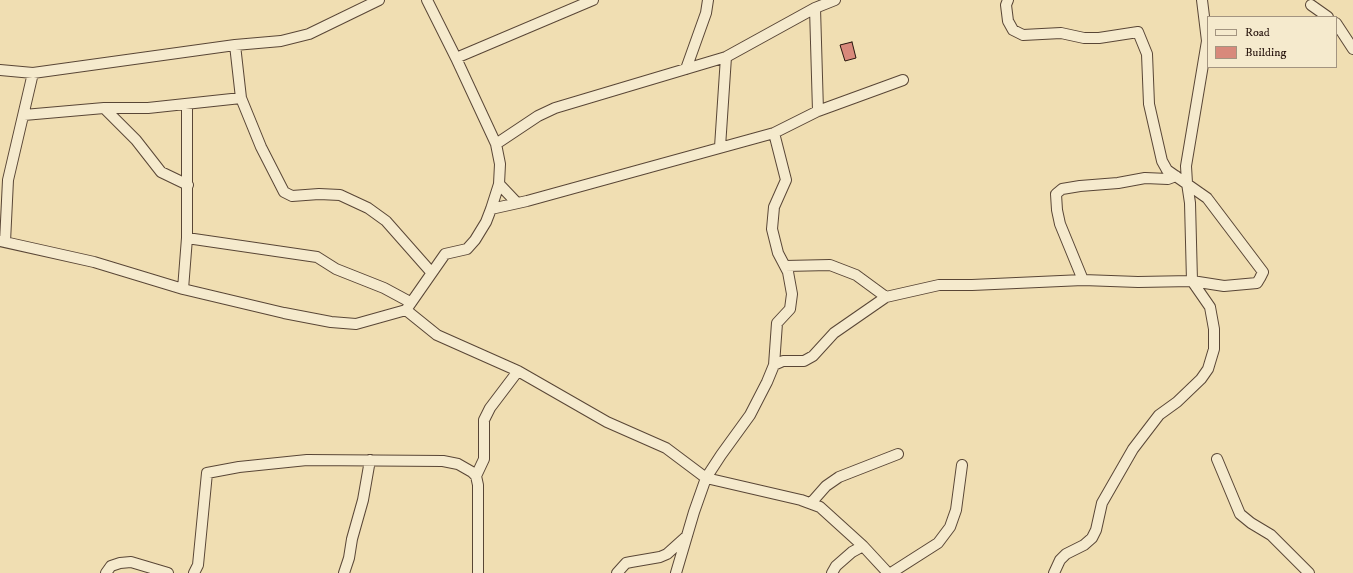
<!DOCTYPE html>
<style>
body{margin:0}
#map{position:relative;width:1353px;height:573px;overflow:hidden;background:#f0deb2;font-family:"IM FELL DW Pica",serif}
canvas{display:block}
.legend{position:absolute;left:1207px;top:16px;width:130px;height:52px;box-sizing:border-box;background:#f5eacd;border:1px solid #a39480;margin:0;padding:5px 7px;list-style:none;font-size:12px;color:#27140d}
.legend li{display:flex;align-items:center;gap:8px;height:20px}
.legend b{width:20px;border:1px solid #a39480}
</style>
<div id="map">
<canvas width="1353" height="573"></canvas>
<ul class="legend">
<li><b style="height:5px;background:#f5eacd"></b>Road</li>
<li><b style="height:11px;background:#d8897b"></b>Building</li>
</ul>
</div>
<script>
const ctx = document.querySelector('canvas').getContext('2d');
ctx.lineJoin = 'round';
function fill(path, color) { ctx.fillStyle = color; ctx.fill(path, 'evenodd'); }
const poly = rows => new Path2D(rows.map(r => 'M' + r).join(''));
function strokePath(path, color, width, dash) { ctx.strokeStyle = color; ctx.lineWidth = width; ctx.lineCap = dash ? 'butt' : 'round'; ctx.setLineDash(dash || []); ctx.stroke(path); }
const building = poly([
 [852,42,856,58,845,61,840,45,852,42]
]);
fill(building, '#d8897b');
strokePath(building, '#27140d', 1);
const minor = poly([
 [1311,5,1328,17],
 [815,8,818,111],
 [1336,23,1353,49],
 [235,45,241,98,261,147,284,192,292,196,319,194,340,195,368,208,386,221,431,272],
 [456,58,593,0],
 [686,69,706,13,708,0],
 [0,70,33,73,235,45,281,41,309,34,379,0],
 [104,108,136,140,161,172,188,185],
 [24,115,104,108,148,108,241,98],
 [496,144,538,116,555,108,726,57,815,8,835,0],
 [720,147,726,57],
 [499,184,517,203],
 [491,209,527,201,774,133,818,111,903,80],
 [187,238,317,257,336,269,384,288,410,302],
 [0,241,94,262,183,289,284,313,331,322,356,324,406,310,445,254,467,249,475,240,486,222,491,209,499,184,500,164,496,144,456,58,427,0],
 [5,242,8,180,33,73],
 [785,266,830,265,856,275,886,297],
 [1083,280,1060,224,1057,210,1056,194,1062,189,1080,186,1118,183,1145,178,1168,179,1176,176],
 [183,289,187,238,187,105],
 [406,310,437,335,518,371,607,422,666,448,706,478,801,500,820,507,863,546,888,573],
 [774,365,783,361,804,361,813,356,834,333,886,297,939,285,972,285,1083,280,1138,282,1192,281,1224,286,1257,283,1260,278,1263,272,1207,198,1167,170,1162,161,1149,104,1147,54,1138,32,1099,38,1084,38,1061,33,1023,35,1013,30,1008,21,1006,5,1008,0],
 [1217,459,1240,514,1251,523,1271,535,1309,573],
 [476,476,484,459,484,420,490,408,518,371],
 [811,503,826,486,839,477,898,454],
 [106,573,111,566,120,563,131,562,168,573],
 [194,573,198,565,207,473,239,467,307,460,443,461,458,464,472,472,476,476,478,485,478,573],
 [344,573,349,558,352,539,363,500,370,460],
 [617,573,626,563,631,562,660,557,667,554,687,536],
 [676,573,694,512,706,478,721,455,750,415,767,382,774,365,777,323,790,309,792,294,788,272,778,253,772,229,774,207,786,180,774,133],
 [832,573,836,566,852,552,863,546],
 [891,573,938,543,950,527,956,510,962,465],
 [1054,573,1060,560,1066,554,1084,545,1092,538,1096,530,1102,503,1133,449,1159,415,1177,402,1201,379,1208,369,1214,349,1214,329,1210,307,1192,281,1190,203,1187,183,1186,166,1207,41,1202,0]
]);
strokePath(minor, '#594636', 12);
strokePath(minor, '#f5eacd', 10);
</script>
